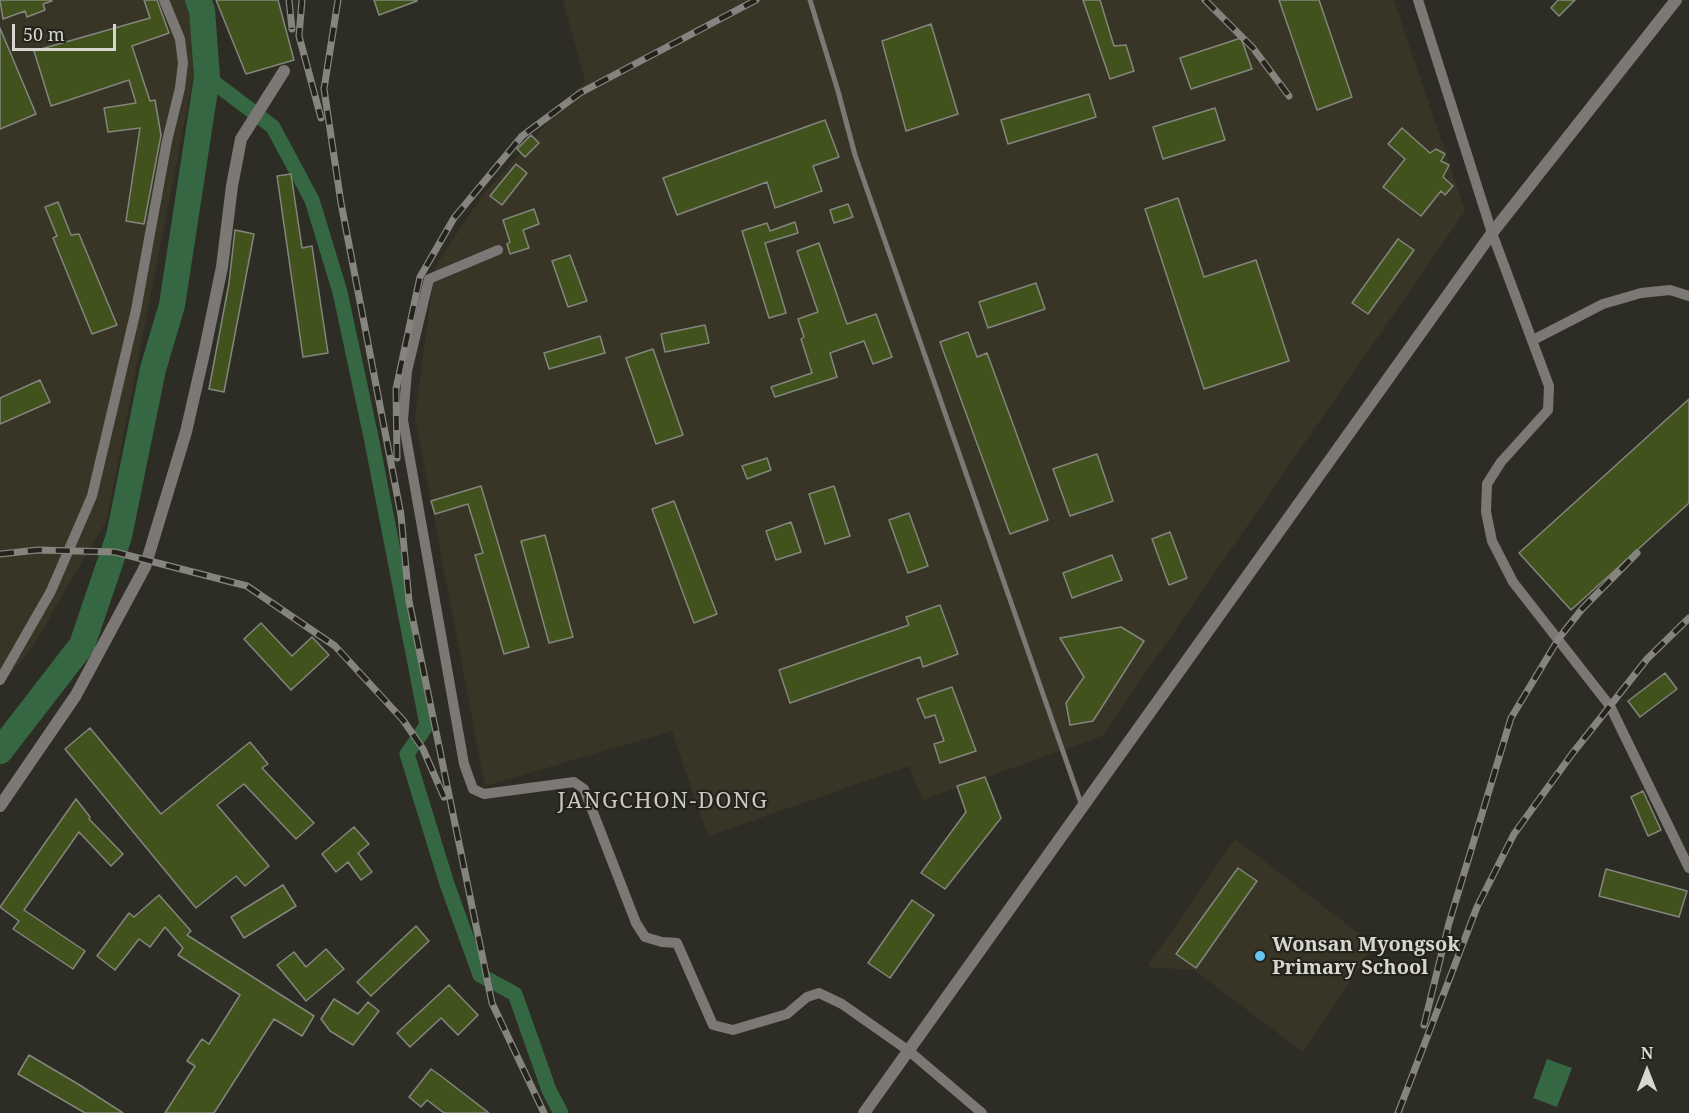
<!DOCTYPE html>
<style>
body{margin:0}
#map{position:relative;width:1689px;height:1113px;overflow:hidden;background:#2e2d25;font-family:"Noto Serif",serif}
canvas{display:block}
.north{position:absolute;left:1617px;top:1041px;width:60px;height:60px;-webkit-text-stroke:4px #24231b;paint-order:stroke;rotate:0deg;font-size:16px;font-weight:700;line-height:24px;text-align:center;color:#d7d6d1}
.north::after{content:'';display:block;margin:auto;width:21px;height:27px;background:#d7d6d1;clip-path:polygon(50% 0,100% 100%,50% 72%,0 100%)}
.scale{position:absolute;left:12px;top:24px;width:104px;height:27px;box-sizing:border-box;border:3px solid #d7d6d1;border-top:0;padding-left:8px;font-size:18px;line-height:21px;white-space:nowrap;color:#d7d6d1;-webkit-text-stroke:4px #24231b;paint-order:stroke}
</style>
<div id="map">
<canvas width="1689" height="1113"></canvas>
<div class="north">N</div>
<div class="scale">50 m</div>
</div>
<script>
const ctx = document.querySelector('canvas').getContext('2d');
ctx.lineJoin = 'round';
function fill(path, color) { ctx.fillStyle = color; ctx.fill(path, 'evenodd'); }
const poly = rows => new Path2D(rows.map(r => 'M' + r).join(''));
function strokePath(path, color, width, dash) { ctx.strokeStyle = color; ctx.lineWidth = width; ctx.lineCap = dash ? 'butt' : 'round'; ctx.setLineDash(dash || []); ctx.stroke(path); }
function drawText(font, color, halo, rows, align = 'center') {
  ctx.font = font + ' "Noto Serif",serif'; ctx.lineWidth = 4.5; ctx.setLineDash([]); ctx.textBaseline = 'middle'; ctx.strokeStyle = halo; ctx.fillStyle = color; for (const [text, x, y, turn = 0] of rows) {
    ctx.save(); ctx.translate(x, y); ctx.rotate((+turn || 0) * Math.PI / 180); ctx.textAlign = isNaN(turn) ? turn : align; if (halo) ctx.strokeText(text, 0, 0); ctx.fillText(text, 0, 0); ctx.restore();
  }
}
fill(poly([
 [0,0,184,0,191,15,193,78,107,519,32,648,0,686],
 [563,0,1394,0,1465,211,1102,736,923,800,909,766,708,836,672,731,485,786,415,417,435,267,482,196,585,81],
 [1235,839,1374,945,1303,1052,1194,970,1147,967]
]), '#383527');
fill(poly([
 [1547,1059,1572,1068,1557,1107,1533,1098]
]), '#356743');
strokePath(poly([
 [207,77,273,127,312,200,340,292,371,437,427,725,407,754,447,884,480,975,515,994,549,1090,561,1113]
]), '#356743', 15);
strokePath(poly([
 [0,751,82,645,119,536,153,369,172,305,207,77,202,10,198,0]
]), '#356743', 26);
const building = poly([
 [0,0,51,0,52,1,43,4,45,10,27,17,25,11,3,19,0,0],
 [144,0,157,0,169,33,132,46,150,101,155,100,161,135,144,224,126,221,140,128,108,132,104,108,136,103,129,80,51,106,34,51,150,18,144,0],
 [216,0,278,0,294,60,246,74,216,0],
 [374,0,417,0,417,1,379,15,374,0],
 [1083,0,1100,0,1114,46,1126,45,1134,71,1110,79,1083,0],
 [1279,0,1319,0,1352,97,1317,110,1279,0],
 [1558,0,1575,0,1559,16,1551,8,1558,0],
 [931,24,958,114,906,131,882,41,931,24],
 [0,28,36,114,0,129,0,28],
 [1241,38,1252,69,1191,89,1180,58,1241,38],
 [1089,94,1096,117,1008,144,1001,120,1089,94],
 [1215,108,1225,140,1163,159,1153,127,1215,108],
 [825,120,839,157,813,166,822,191,775,208,767,182,677,215,663,178,825,120],
 [1402,128,1430,153,1436,149,1445,154,1441,161,1449,165,1443,177,1453,186,1445,195,1441,191,1421,216,1383,187,1405,159,1388,144,1402,128],
 [531,135,539,143,525,157,517,149,531,135],
 [516,164,527,173,502,205,490,196,516,164],
 [291,174,302,248,312,246,328,353,303,357,277,176,291,174],
 [1178,198,1204,277,1256,260,1289,361,1204,389,1145,209,1178,198],
 [58,202,71,235,79,234,117,325,92,334,53,238,57,236,45,207,58,202],
 [848,204,853,217,834,223,830,210,848,204],
 [534,209,539,224,523,230,529,248,510,254,507,244,510,242,503,220,534,209],
 [795,222,798,233,765,243,786,313,769,318,742,231,767,223,770,231,795,222],
 [235,230,254,234,224,392,209,389,229,283,235,230],
 [1398,239,1414,250,1368,314,1352,303,1398,239],
 [819,243,847,324,876,314,892,357,873,364,864,341,830,353,837,377,775,397,771,387,812,373,801,339,804,337,798,319,818,312,797,251,819,243],
 [570,255,587,301,568,307,552,261,570,255],
 [1036,283,1045,309,988,328,979,302,1036,283],
 [705,325,709,343,665,352,661,334,705,325],
 [968,332,977,357,987,353,1048,520,1010,534,940,342,968,332],
 [600,336,605,353,549,369,544,353,600,336],
 [653,349,683,435,656,444,626,358,653,349],
 [40,380,50,402,0,424,0,398,40,380],
 [1689,399,1689,503,1571,610,1519,553,1689,399],
 [1097,454,1113,501,1070,516,1053,469,1097,454],
 [767,458,771,470,747,479,742,466,767,458],
 [481,486,529,647,504,654,475,555,483,553,468,504,435,514,431,501,481,486],
 [834,486,850,536,825,544,809,494,834,486],
 [674,501,717,614,694,623,652,509,674,501],
 [909,513,928,566,908,573,889,520,909,513],
 [791,522,801,552,776,560,766,531,791,522],
 [1170,532,1187,578,1169,585,1152,539,1170,532],
 [545,535,573,637,549,643,521,541,545,535],
 [1112,555,1122,580,1072,598,1063,573,1112,555],
 [940,605,958,654,923,667,920,657,790,703,779,670,909,625,906,617,940,605],
 [261,623,292,656,312,637,329,655,291,690,244,639,261,623],
 [1121,627,1144,641,1093,721,1070,725,1066,703,1084,677,1060,638,1121,627],
 [1665,673,1677,689,1640,717,1628,701,1665,673],
 [952,687,976,751,940,763,934,744,944,741,935,715,925,718,917,699,952,687],
 [90,728,161,814,250,742,268,764,262,768,314,823,296,839,244,784,217,805,269,866,245,886,236,876,196,908,65,749,90,728],
 [985,777,1001,818,945,889,921,873,966,812,957,786,985,777],
 [1643,791,1661,830,1648,836,1631,797,1643,791],
 [76,799,90,817,89,819,123,854,111,866,79,832,24,910,85,951,73,969,13,929,19,921,0,907,76,799],
 [354,827,369,844,358,853,372,872,361,880,348,862,336,872,322,854,354,827],
 [1238,868,1257,881,1196,968,1176,954,1238,868],
 [1606,869,1687,891,1679,917,1599,896,1606,869],
 [283,885,296,906,244,938,231,917,283,885],
 [159,895,191,931,187,935,314,1016,302,1036,274,1019,214,1113,165,1113,195,1066,187,1061,202,1039,209,1044,240,995,178,955,183,948,165,927,150,947,139,939,115,970,97,956,129,913,134,917,159,895],
 [912,900,934,915,890,978,868,963,912,900],
 [416,926,429,941,371,996,357,982,416,926],
 [326,949,344,969,306,1001,277,965,294,952,306,967,326,949],
 [449,985,478,1015,458,1035,441,1018,410,1047,397,1033,449,985],
 [334,999,358,1014,368,1002,379,1011,353,1045,330,1031,321,1019,334,999],
 [29,1055,78,1084,123,1113,85,1113,18,1074,29,1055],
 [431,1069,441,1076,489,1113,444,1113,427,1100,421,1107,409,1097,431,1069]
]);
fill(building, '#41521d');
strokePath(building, '#83867e', 1.5);
strokePath(poly([
 [810,0,838,91,855,155,1082,806]
]), '#7b7875', 5);
strokePath(poly([
 [1418,0,1492,233,1549,386,1548,410,1501,462,1487,484,1486,512,1492,541,1513,582,1610,706,1689,868],
 [498,250,429,279,407,371,403,420,464,764,473,789,484,794,574,782,584,789,636,923,645,937,662,942,677,943,713,1025,733,1030,787,1014,807,997,819,993,842,1004,909,1051,982,1113],
 [1533,340,1603,304,1641,293,1670,290,1689,296],
 [0,680,51,591,92,496,136,310,167,141,180,88,183,63,180,39,164,0]
]), '#7b7875', 10);
strokePath(poly([
 [0,806,76,695,145,567,186,432,205,349,222,267,232,186,241,139,284,71],
 [864,1113,1492,233,1676,0]
]), '#7b7875', 12);
const rail = poly([
 [289,0,292,29],
 [302,0,299,36,321,118],
 [338,0,324,89,341,203,401,515,409,601,492,1003,544,1113],
 [1205,0,1253,48,1289,96],
 [397,458,396,389,420,277,454,218,522,136,580,93,756,0],
 [0,554,38,550,115,552,247,586,335,646,403,720,423,749,444,797],
 [1424,1025,1449,923,1511,718,1559,638,1582,609,1637,553],
 [1398,1113,1477,907,1514,834,1572,754,1647,659,1689,618]
]);
strokePath(rail, '#85847e', 7);
strokePath(rail, '#24231b', 4.5, [14]);
for (const [x, y, r, color] of [
 [1260,956,6,"#66c4ef"]
]) { const dot = new Path2D(); dot.arc(x, y, r, 0, 2 * Math.PI); ctx.fillStyle = color; ctx.fill(dot); strokePath(dot, '#24231b', 2); }
drawText('bold 20px', '#d7d6d1', '#24231b', [
 ["Wonsan Myongsok",1272,945],
 ["Primary School",1272,968]
], 'left');
ctx.letterSpacing = '1.5px';
drawText('22px', '#c9c8be', '#24231b', [
 ["JANGCHON-DONG",663,802]
]);
ctx.letterSpacing = '0px';
</script>
